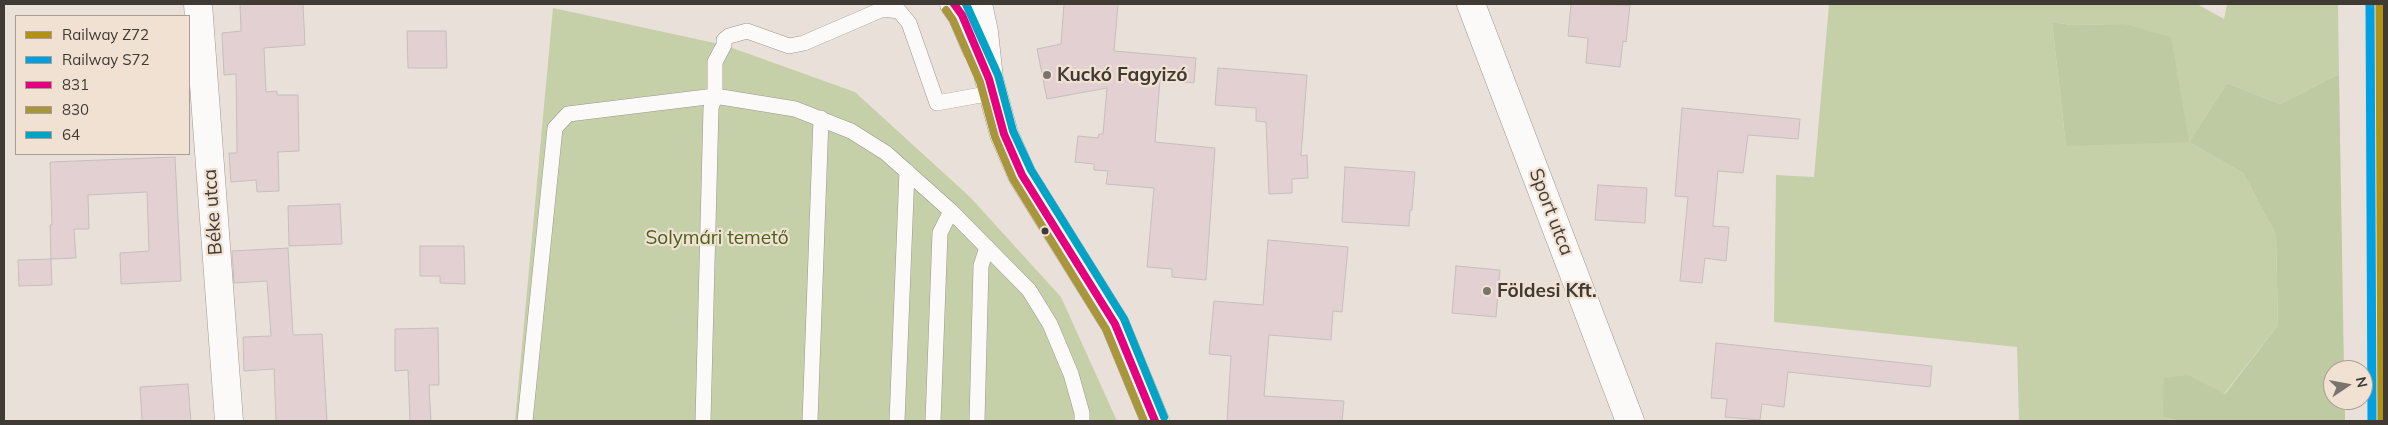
<!DOCTYPE html>
<meta charset="utf-8">
<style>
body{margin:0}
#map{position:relative;width:2388px;height:425px;overflow:hidden;background:#e9e1d9;font-family:Mulish,sans-serif}
canvas{display:block}
.frame{position:absolute;inset:0;border:5px solid #403a34;pointer-events:none}
.legend{position:absolute;left:15px;top:15px;width:175px;height:140px;box-sizing:border-box;background:#f0e1d2;border:1px solid #aa9e93;margin:0;padding:6px 9px;list-style:none;font-size:15px;color:#403a34}
.legend li{display:flex;align-items:center;gap:10px;height:25px}
.legend b{width:25px;border:1px solid #aa9e93}
.north{position:absolute;left:2323px;top:360px;width:50px;height:50px;box-sizing:border-box;background:#f0e1d2;border:1px solid #aa9e93;border-radius:50%;rotate:78deg;font-size:14px;font-weight:700;line-height:20px;text-align:center;color:#403a34}
.north::after{content:'';display:block;margin:auto;width:18px;height:22px;background:#7b746e;clip-path:polygon(50% 0,100% 100%,50% 72%,0 100%)}
</style>
<div id="map">
<canvas width="2388" height="425"></canvas>
<div class="frame"></div>
<ul class="legend">
<li><b style="height:6px;background:#b29215"></b>Railway Z72</li>
<li><b style="height:6px;background:#00a0e3"></b>Railway S72</li>
<li><b style="height:6px;background:#e5007d"></b>831</li>
<li><b style="height:6px;background:#a7963c"></b>830</li>
<li><b style="height:6px;background:#03a3c6"></b>64</li>
</ul>
<div class="north">N</div>
</div>
<script>
const ctx = document.querySelector('canvas').getContext('2d');
ctx.lineJoin = 'round';
function fill(path, color) { ctx.fillStyle = color; ctx.fill(path, 'evenodd'); }
const poly = rows => new Path2D(rows.map(r => 'M' + r).join(''));
function strokePath(path, color, width, dash) { ctx.strokeStyle = color; ctx.lineWidth = width; ctx.lineCap = dash ? 'butt' : 'round'; ctx.setLineDash(dash || []); ctx.stroke(path); }
function drawText(font, color, halo, rows, align = 'center') {
  ctx.font = font + ' Mulish,sans-serif'; ctx.lineWidth = 4.5; ctx.setLineDash([]); ctx.textBaseline = 'middle'; ctx.strokeStyle = halo; ctx.fillStyle = color; for (const [text, x, y, turn = 0] of rows) {
    ctx.save(); ctx.translate(x, y); ctx.rotate((+turn || 0) * Math.PI / 180); ctx.textAlign = isNaN(turn) ? turn : align; if (halo) ctx.strokeText(text, 0, 0); ctx.fillText(text, 0, 0); ctx.restore();
  }
}
fill(poly([
 [1829,4,2197,4,2224,19,2227,4,2338,4,2339,74,2280,104,2227,83,2189,142,2243,173,2276,235,2278,325,2224,394,2189,375,2163,417,2180,421,2019,421,2017,347,1774,322,1776,175,1814,177],
 [2052,22,2071,25,2124,24,2066,146],
 [553,8,724,45,855,92,970,197,1061,297,1117,421,515,421]
]), '#c5d0a9');
fill(poly([
 [2052,22,2071,25,2124,24,2171,37,2189,142,2227,83,2280,104,2339,74,2344,370,2333,370,2333,400,2345,400,2345,421,2180,421,2163,417,2164,378,2189,375,2225,394,2278,325,2276,235,2243,173,2189,142,2066,146]
]), '#becaa1');
const building = poly([
 [240,4,303,4,305,45,264,48,266,92,277,91,277,95,298,95,299,151,278,152,279,191,257,192,256,180,231,182,229,153,237,153,236,74,224,75,222,33,241,31,240,4],
 [1064,4,1118,4,1114,51,1196,58,1194,83,1160,80,1155,142,1215,148,1206,280,1172,277,1172,269,1147,267,1154,188,1106,184,1108,171,1094,170,1094,164,1075,162,1078,136,1098,138,1099,134,1103,134,1107,88,1047,99,1037,49,1061,44,1064,4],
 [1571,4,1630,5,1626,42,1623,41,1620,67,1586,63,1588,38,1568,36,1571,4],
 [407,31,446,31,447,68,408,68,407,31],
 [1218,68,1307,75,1301,156,1307,155,1308,178,1292,179,1292,193,1269,194,1266,122,1256,121,1256,108,1215,105,1218,68],
 [1682,108,1800,119,1798,139,1748,135,1743,173,1718,171,1713,226,1729,227,1726,261,1705,258,1702,283,1680,281,1688,197,1675,196,1682,108],
 [175,157,181,281,121,284,120,253,149,251,147,192,88,195,89,229,74,229,76,258,51,259,50,225,52,225,50,162,175,157],
 [1345,167,1415,172,1412,210,1410,210,1409,226,1342,222,1345,167],
 [1598,185,1647,188,1645,223,1595,220,1598,185],
 [340,204,342,244,289,246,288,206,340,204],
 [1268,240,1348,247,1342,312,1333,311,1331,340,1269,335,1264,396,1344,401,1342,421,1227,421,1231,356,1209,354,1214,301,1263,305,1268,240],
 [420,246,464,246,465,284,440,283,440,276,420,276,420,246],
 [288,248,293,335,322,334,327,421,276,421,274,369,244,371,243,337,271,336,267,281,234,283,232,251,288,248],
 [51,259,52,285,19,286,18,260,51,259],
 [1456,266,1500,270,1496,317,1452,313,1456,266],
 [438,328,439,385,429,385,431,421,410,421,408,370,395,371,395,329,438,328],
 [1716,343,1932,366,1930,387,1788,372,1784,407,1762,404,1760,420,1725,417,1727,399,1711,398,1716,343],
 [188,384,191,421,142,421,140,387,188,384]
]);
fill(building, '#e3d0d2');
strokePath(building, '#c5bebc', 1);
const service = poly([
 [992,93,937,103,909,23,899,11,883,9,804,43,789,46,747,31,729,36,724,40,724,45,715,62,715,96,795,109,851,131,886,153,951,211,1029,290,1050,324,1071,374,1082,413,1082,421],
 [525,421,555,128,568,114,715,96,711,108,703,421],
 [810,421,821,118],
 [897,421,907,171],
 [933,421,940,233,951,211],
 [977,421,981,266,987,247]
]);
const minor = poly([
 [198,4,229,421],
 [1471,4,1630,421]
]);
const tertiary = poly([
 [954,4,962,15,976,48],
 [978,4,984,32,989,79,1004,134,1022,175,1115,324,1155,421]
]);
strokePath(service, '#9d9690', 16);
strokePath(minor, '#9d9690', 29);
strokePath(tertiary, '#9d9690', 29);
strokePath(service, '#fcfaf9', 15);
strokePath(minor, '#fcfaf9', 28);
strokePath(tertiary, '#fcfaf9', 28);
strokePath(poly([
 [954,4,962,15,989,79,1004,134,1022,175,1115,324,1155,421]
]), '#e5007d', 8);
strokePath(poly([
 [946,10,953,20,980,82,995,137,1013,179,1106,329,1144,421]
]), '#a7963c', 8);
strokePath(poly([
 [966,4,998,75,1013,131,1031,170,1124,319,1164,417]
]), '#03a3c6', 8);
strokePath(poly([
 [2380,4,2382,421]
]), '#b29215', 9);
strokePath(poly([
 [2370,4,2372,421]
]), '#00a0e3', 9);
for (const [x, y, r, color] of [
 [1047,75,5,"#7b746e"],
 [1045,231,4.5,"#403a34"],
 [1487,291,5,"#7b746e"]
]) { const dot = new Path2D(); dot.arc(x, y, r, 0, 2 * Math.PI); ctx.fillStyle = color; ctx.fill(dot); strokePath(dot, '#f0e1d2', 2); }
drawText('bold 19px', '#403a34', '#f0e1d2', [
 ["Kuckó Fagyizó",1057,75],
 ["Földesi Kft.",1497,291]
], 'left');
drawText('19px', '#403a34', '#f0e1d2', [
 ["Béke utca",213,212,-94],
 ["Sport utca",1551,212,69]
]);
drawText('19px', '#486119', '#f0e1d2', [
 ["Solymári temető",717,238]
]);
</script>
